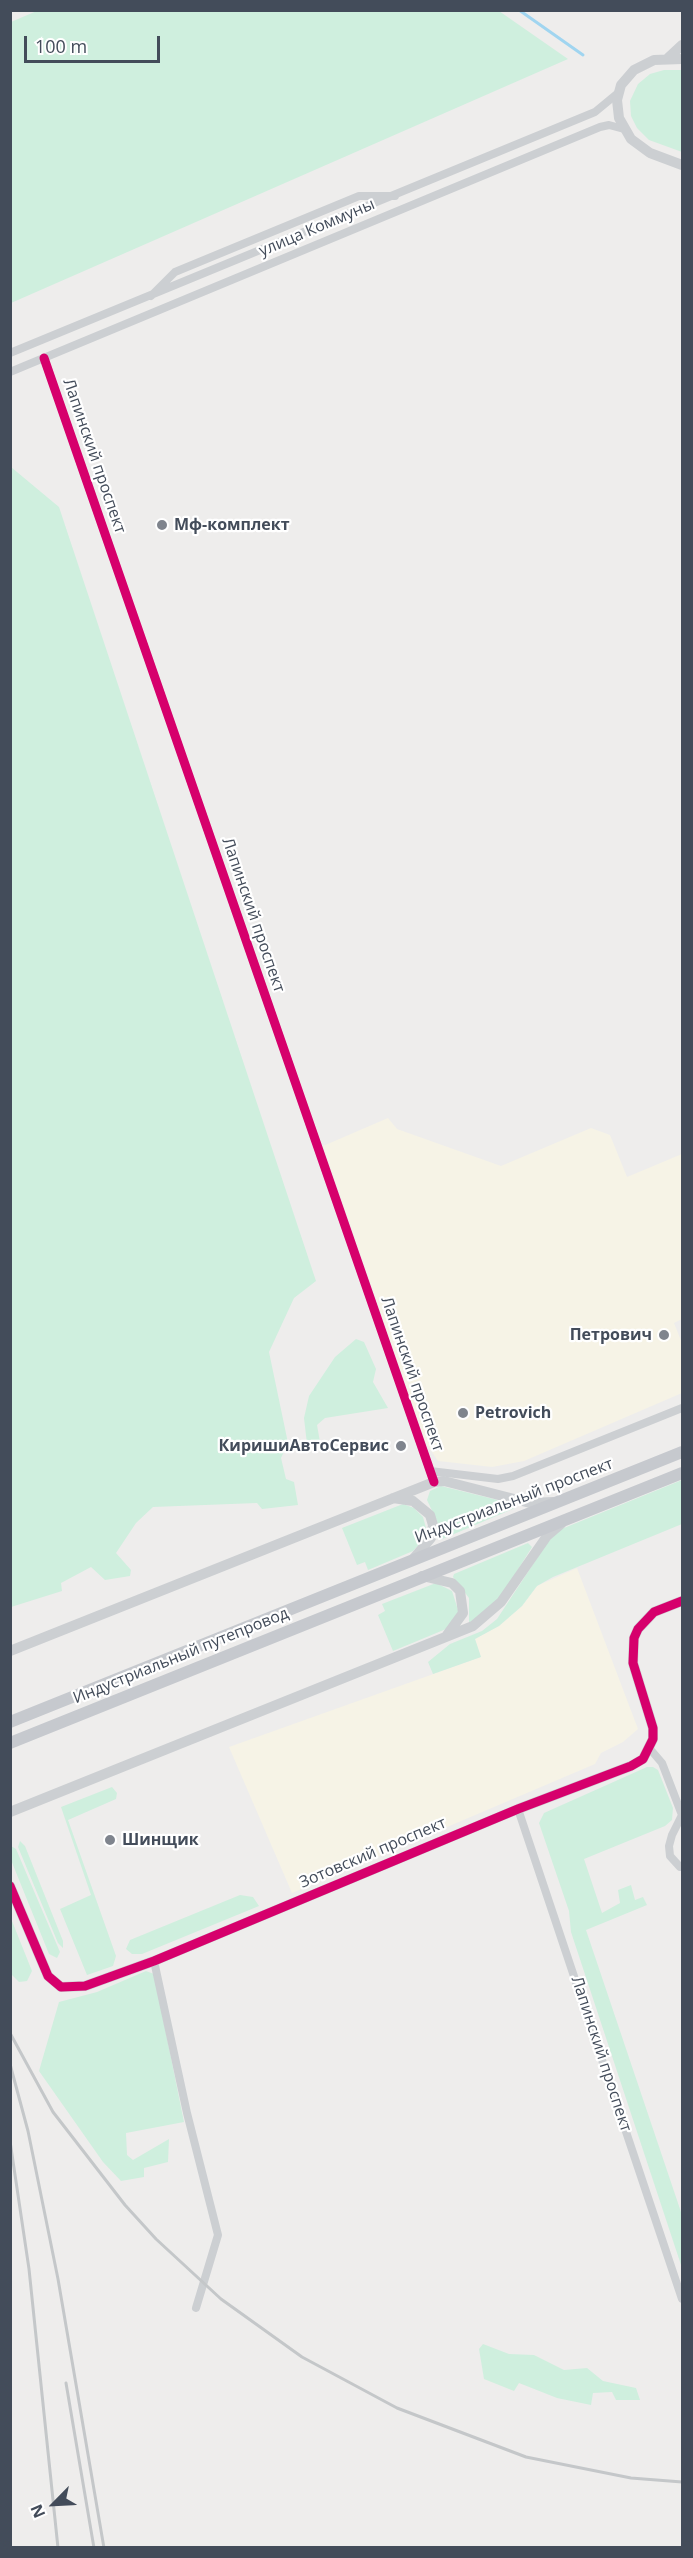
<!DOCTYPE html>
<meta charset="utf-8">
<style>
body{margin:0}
#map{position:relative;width:693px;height:2558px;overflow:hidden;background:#eeedec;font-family:"Open Sans",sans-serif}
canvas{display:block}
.frame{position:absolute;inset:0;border:12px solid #434c5a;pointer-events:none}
.north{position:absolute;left:24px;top:2474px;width:60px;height:60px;-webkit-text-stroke:4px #fff;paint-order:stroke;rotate:246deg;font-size:16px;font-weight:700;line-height:24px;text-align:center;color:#434c5a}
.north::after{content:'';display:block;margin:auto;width:21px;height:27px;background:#434c5a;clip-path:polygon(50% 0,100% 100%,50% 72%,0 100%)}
.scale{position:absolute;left:24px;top:36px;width:136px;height:27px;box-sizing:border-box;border:3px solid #434c5a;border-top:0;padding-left:8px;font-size:18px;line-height:21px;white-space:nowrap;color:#434c5a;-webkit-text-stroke:4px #fff;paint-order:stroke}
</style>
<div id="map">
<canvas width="693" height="2558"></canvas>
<div class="frame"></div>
<div class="north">N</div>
<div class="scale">100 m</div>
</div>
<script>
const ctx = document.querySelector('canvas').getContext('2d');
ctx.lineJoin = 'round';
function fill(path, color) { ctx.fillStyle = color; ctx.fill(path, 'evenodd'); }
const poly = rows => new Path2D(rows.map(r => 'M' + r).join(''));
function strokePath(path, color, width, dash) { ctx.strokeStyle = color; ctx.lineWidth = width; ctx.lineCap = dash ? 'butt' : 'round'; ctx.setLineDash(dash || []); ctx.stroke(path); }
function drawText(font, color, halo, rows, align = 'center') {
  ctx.font = font + ' "Open Sans",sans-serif'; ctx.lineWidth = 4.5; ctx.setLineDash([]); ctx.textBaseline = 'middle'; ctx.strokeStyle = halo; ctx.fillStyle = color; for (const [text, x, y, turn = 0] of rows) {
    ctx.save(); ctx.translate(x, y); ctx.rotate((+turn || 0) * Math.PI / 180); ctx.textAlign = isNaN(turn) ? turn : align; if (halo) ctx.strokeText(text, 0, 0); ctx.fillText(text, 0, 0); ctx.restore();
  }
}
fill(poly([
 [388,1118,397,1129,501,1166,591,1128,610,1135,627,1177,682,1154,682,1319,674,1323,682,1343,682,1393,524,1461,492,1467,438,1461,426,1443,323,1146],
 [577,1568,638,1729,623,1742,601,1753,595,1764,292,1893,229,1747,481,1657,475,1639,499,1626,522,1606,537,1586]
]), '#f6f3e6');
fill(poly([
 [39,10,499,11,568,59,11,303,11,22],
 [664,70,682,70,682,152,649,140,637,128,631,116,630,101,638,84,650,74],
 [11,467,59,507,316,1281,294,1298,269,1352,288,1443,281,1458,286,1479,294,1482,298,1505,262,1509,257,1503,153,1507,136,1523,116,1553,131,1570,130,1576,105,1580,91,1567,61,1583,62,1591,11,1607],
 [356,1339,364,1342,376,1369,373,1382,388,1408,325,1418,317,1425,320,1442,316,1446,307,1444,304,1418,309,1396,335,1357],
 [682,1480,682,1524,553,1577,537,1586,522,1606,499,1626,475,1639,481,1657,433,1674,428,1662,450,1644,482,1631,497,1619,547,1543,559,1530],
 [441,1486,510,1503,515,1508,440,1540,437,1521,427,1500,430,1491],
 [403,1504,414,1508,423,1517,426,1528,424,1539,413,1551,368,1570,365,1562,357,1565,342,1528],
 [528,1543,532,1547,496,1605,469,1623,469,1598,453,1577,454,1574],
 [436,1583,452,1591,459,1613,446,1629,393,1651,378,1615,385,1611,382,1604],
 [647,1767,653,1767,658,1770,673,1808,672,1820,665,1826,584,1859,602,1913,620,1903,618,1890,631,1885,635,1900,643,1897,647,1905,586,1930,682,2215,682,2268,571,1932,569,1911,539,1823,544,1813],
 [112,1787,117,1793,116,1799,68,1820,116,1956,113,1966,87,1975,60,1909,91,1895,61,1807],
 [20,1841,25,1846,63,1941,63,1948,58,1943,18,1847],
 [11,1846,16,1849,60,1952,57,1958,49,1954,11,1860],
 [240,1895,253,1897,259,1906,142,1954,132,1954,126,1949,130,1940],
 [10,1916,32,1971,27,1981,19,1982,11,1974],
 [146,1971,154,1974,184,2122,126,2133,127,2155,133,2160,169,2139,168,2162,144,2168,144,2177,121,2181,103,2162,39,2071,59,2002,97,1992],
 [483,2344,509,2354,534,2355,564,2370,587,2368,603,2381,636,2388,640,2400,616,2400,612,2392,593,2393,591,2405,557,2398,519,2383,514,2391,484,2379,479,2349]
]), '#cfefde');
strokePath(poly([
 [519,10,583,55]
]), '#a0d5f0', 3);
strokePath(poly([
 [151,296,175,272,359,196,395,196],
 [10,353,595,112,618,93],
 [44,358,434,1482],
 [10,372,600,127,609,125,624,129],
 [430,1471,498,1479,513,1476,682,1408],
 [650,1749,662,1763,682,1815],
 [518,1809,682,2299],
 [682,1815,672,1835,669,1846,670,1856,680,1867,682,1867],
 [154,1961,187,2113,218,2235,196,2308]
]), '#cccfd2', 8);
strokePath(poly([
 [668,58,682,45],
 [682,59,654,60,634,70,621,85,617,100,619,118,631,139,650,153,682,165],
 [393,1498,413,1501,430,1515,433,1525,431,1538,414,1558],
 [422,1576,452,1583,460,1591,463,1613,447,1635],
 [10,1651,434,1482,444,1481,530,1503,553,1502],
 [10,1812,473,1626,501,1602,547,1536,561,1524],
 [10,1886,48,1976,61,1987,85,1986,154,1961,518,1809,631,1766,643,1759,653,1739,653,1728,633,1663,634,1638,638,1629,654,1612,682,1601]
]), '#cccfd2', 10);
strokePath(poly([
 [10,1722,682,1452],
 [10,1743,682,1473]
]), '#c6c9ce', 12);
strokePath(poly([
 [10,2033,53,2112,125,2205,156,2239,221,2299,302,2357,397,2408,526,2457,631,2478,682,2482],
 [10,2064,28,2131,58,2279,104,2548],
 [10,2141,29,2269,58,2548],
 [66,2383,94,2548]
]), '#c4c7c9', 3);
strokePath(poly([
 [44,358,434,1482],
 [10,1886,48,1976,61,1987,85,1986,154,1961,518,1809,631,1766,643,1759,653,1739,653,1728,633,1663,634,1638,638,1629,654,1612,682,1601]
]), '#d6006c', 9);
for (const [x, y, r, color] of [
 [162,525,6,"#7f848d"],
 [664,1335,6,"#7f848d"],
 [463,1413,6,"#7f848d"],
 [401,1446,6,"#7f848d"],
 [110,1840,6,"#7f848d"]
]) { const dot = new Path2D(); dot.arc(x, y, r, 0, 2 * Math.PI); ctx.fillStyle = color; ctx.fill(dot); strokePath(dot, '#fff', 2); }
drawText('16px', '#434c5a', '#fff', [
 ["улица Коммуны",317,228,-23],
 ["Лапинский проспект",94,456,71],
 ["Лапинский проспект",253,915,71],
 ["Лапинский проспект",412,1374,71],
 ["Индустриальный проспект",514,1501,-21],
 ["Индустриальный путепровод",181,1656,-22],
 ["Зотовский проспект",373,1853,-23],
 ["Лапинский проспект",601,2054,72]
]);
drawText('bold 16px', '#434c5a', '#fff', [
 ["Мф-комплект",174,525],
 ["Петрович",652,1335,"right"],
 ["Petrovich",475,1413],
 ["КиришиАвтоСервис",389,1446,"right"],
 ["Шинщик",122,1840]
], 'left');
</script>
